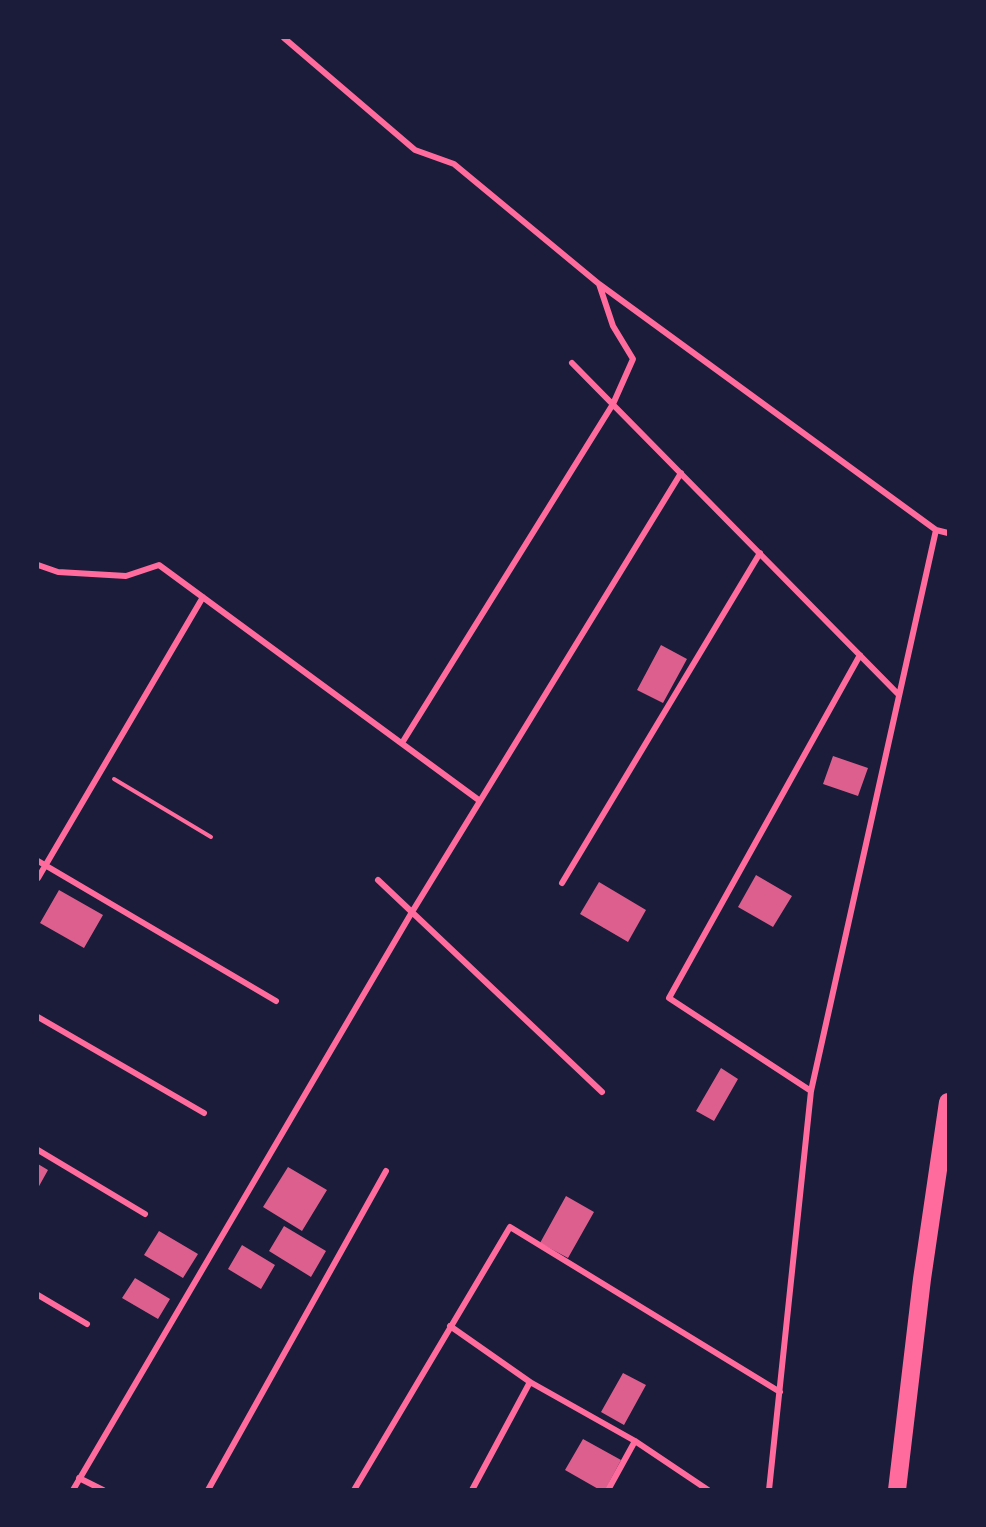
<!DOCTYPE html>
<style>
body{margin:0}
#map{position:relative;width:986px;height:1527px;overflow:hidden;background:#1b1b3a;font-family:"Sofia Sans Condensed",sans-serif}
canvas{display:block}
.frame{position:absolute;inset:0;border:39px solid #1b1b3a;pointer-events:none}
</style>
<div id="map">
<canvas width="986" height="1527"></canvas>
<div class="frame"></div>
</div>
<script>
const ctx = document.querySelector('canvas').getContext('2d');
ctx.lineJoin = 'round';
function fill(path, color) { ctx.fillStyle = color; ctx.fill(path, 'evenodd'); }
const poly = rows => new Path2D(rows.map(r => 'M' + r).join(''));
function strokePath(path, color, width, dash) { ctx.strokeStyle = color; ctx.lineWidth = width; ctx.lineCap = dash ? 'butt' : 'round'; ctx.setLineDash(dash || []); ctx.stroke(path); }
fill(poly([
 [661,645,687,659,663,703,637,690],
 [833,756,868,768,858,796,823,784],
 [756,875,792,896,773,927,738,907],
 [599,882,646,910,628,942,580,914],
 [59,890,103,915,84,948,40,923],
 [721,1068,738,1079,714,1121,696,1111],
 [38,1164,48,1170,38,1188],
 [288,1167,327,1190,302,1231,263,1207],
 [566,1196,594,1212,568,1258,540,1243],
 [284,1226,326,1251,311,1277,269,1251],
 [159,1231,198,1254,183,1278,144,1255],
 [242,1245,275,1265,261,1289,228,1269],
 [135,1278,170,1299,158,1319,122,1298],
 [623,1373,646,1385,624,1425,601,1412],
 [583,1439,621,1460,605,1490,600,1490,565,1470]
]), '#dd5f8e');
strokePath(poly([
 [114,779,211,837]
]), '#ff6b9d', 4);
strokePath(poly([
 [284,38,415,150,454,164,599,284,936,530,948,533],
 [572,363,899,695],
 [38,565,58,572,126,576,159,565,480,801],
 [402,743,613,404,633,359,613,326,599,284],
 [38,861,276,1001],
 [38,878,203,597],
 [378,880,602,1092],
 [562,883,760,553],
 [38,1017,204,1113],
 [811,1091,669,998,860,655],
 [38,1150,145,1214],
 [38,1295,87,1324],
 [450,1326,530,1382,635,1441,708,1490],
 [79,1478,103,1490],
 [73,1490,412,912,681,473],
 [208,1490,386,1171],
 [354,1490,510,1227,780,1392],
 [472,1490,530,1382],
 [608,1490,635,1441],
 [769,1490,811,1091,936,530]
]), '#ff6b9d', 6);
strokePath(poly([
 [897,1490,922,1279,948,1102]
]), '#ff6b9d', 18);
</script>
